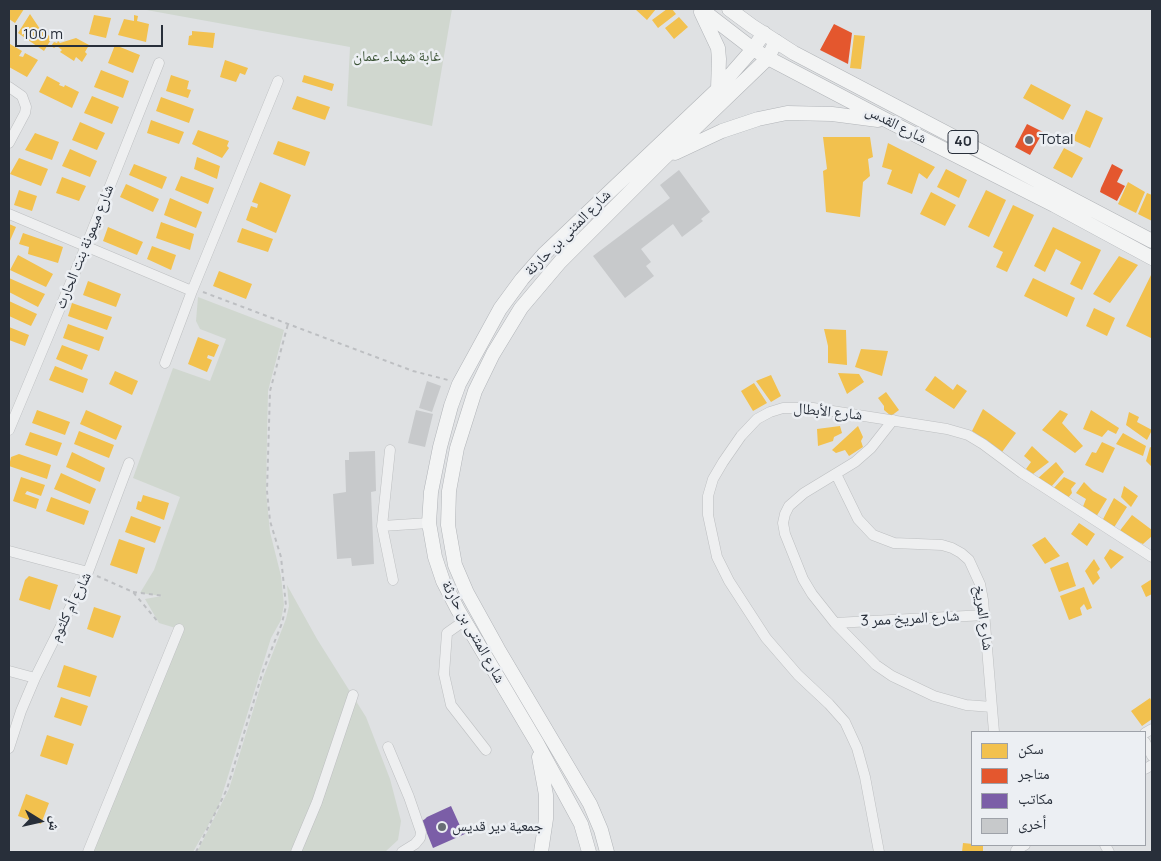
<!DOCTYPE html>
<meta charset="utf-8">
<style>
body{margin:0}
#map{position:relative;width:1161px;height:861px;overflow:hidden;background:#dfe1e3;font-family:Manrope,"Noto Naskh Arabic",sans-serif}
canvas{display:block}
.frame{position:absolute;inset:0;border:10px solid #282f3a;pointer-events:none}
.legend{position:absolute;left:971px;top:731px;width:175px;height:115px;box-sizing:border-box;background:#eceff3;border:1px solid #9ea2a9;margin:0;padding:6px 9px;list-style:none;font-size:15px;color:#282f3a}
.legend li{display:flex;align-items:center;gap:10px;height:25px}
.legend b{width:25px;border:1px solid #9ea2a9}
.north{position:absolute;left:15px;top:796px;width:50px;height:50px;-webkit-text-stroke:4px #eceff3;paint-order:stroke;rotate:100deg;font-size:14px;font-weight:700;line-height:20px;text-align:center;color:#282f3a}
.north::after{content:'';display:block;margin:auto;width:18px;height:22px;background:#282f3a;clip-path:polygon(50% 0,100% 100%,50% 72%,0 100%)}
.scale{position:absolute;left:15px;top:25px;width:148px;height:22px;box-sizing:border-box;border:2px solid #282f3a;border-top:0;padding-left:6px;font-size:15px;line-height:18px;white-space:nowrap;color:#282f3a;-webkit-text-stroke:4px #eceff3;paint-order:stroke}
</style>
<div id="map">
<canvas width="1161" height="861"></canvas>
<div class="frame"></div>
<ul class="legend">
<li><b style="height:14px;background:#f2c14e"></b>سكن</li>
<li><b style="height:14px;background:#e4572e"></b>متاجر</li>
<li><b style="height:14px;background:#7b5ea7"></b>مكاتب</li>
<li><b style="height:14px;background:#c7c9cb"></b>أخرى</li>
</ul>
<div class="north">ش</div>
<div class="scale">100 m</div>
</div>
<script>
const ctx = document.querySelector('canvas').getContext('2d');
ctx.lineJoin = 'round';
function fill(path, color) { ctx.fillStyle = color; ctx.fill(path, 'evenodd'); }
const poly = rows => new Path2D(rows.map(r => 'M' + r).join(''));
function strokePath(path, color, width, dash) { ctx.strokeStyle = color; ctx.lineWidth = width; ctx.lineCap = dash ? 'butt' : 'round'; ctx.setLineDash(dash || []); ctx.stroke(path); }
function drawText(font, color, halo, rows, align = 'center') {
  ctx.font = font + ' Manrope,"Noto Naskh Arabic",sans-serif'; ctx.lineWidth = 5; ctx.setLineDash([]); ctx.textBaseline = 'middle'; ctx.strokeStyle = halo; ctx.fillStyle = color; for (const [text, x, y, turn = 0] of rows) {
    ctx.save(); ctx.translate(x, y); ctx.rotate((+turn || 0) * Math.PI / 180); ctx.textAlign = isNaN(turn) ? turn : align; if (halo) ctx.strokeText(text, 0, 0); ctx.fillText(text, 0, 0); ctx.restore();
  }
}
fill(poly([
 [141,9,452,9,432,126,347,106,350,47],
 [198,297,284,330,268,391,267,438,266,492,270,532,281,576,284,605,281,620,271,638,218,808,193,852,92,852,179,629,159,623,145,599,162,596,140,593,154,570,180,497,133,478,173,368,210,381,226,339,200,329,196,321],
 [287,585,317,639,366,717,390,779,401,821,398,840,385,852,197,852,229,789,263,678,286,619,289,606]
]), '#d0d7cf');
fill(poly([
 [9,9,24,9,15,23,9,19],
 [635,9,656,9,647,20],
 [667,9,672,9,676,14,658,28,652,20],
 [30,14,40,29,52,38,44,51,18,33],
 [94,15,111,18,106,38,89,34],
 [134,15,138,16,137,21,149,24,146,42,118,35,124,19,134,21],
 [679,17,688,27,674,39,665,28],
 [192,31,215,33,213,48,188,45,189,36,192,35],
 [854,35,865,36,861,69,850,68],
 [76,38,89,45,85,52,87,54,82,62,76,57,74,61,60,52,62,50,57,46,54,48,51,46,54,42,57,43,58,41,60,43],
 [10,44,22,51,19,56,23,57,25,53,38,60,27,77,9,67,9,47],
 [115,45,140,55,133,73,108,63],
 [225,60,248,68,245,75,240,73,236,82,220,77],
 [101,70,129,81,123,98,94,87],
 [171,75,189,81,187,89,191,90,188,98,166,91],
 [304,75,334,84,332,91,302,82],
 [47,76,60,83,59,85,64,87,65,85,79,92,72,108,39,92],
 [1031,84,1071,105,1063,120,1023,98],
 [92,96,119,107,112,124,84,113],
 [297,96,330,107,325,120,292,109],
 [161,97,194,109,189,123,156,111],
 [1086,110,1103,118,1090,148,1073,140],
 [151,120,184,132,179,144,147,133],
 [80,122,105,133,97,150,72,140],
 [198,130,229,141,227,146,229,148,222,158,192,144],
 [35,133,59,142,52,160,25,150],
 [823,137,870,137,873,157,868,159,870,176,863,182,860,217,826,212,823,171,827,169],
 [278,141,310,152,305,166,273,154],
 [888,143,935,167,927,179,919,173,912,194,887,184,892,170,882,167],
 [1064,148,1083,158,1072,178,1053,168],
 [70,149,97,161,90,177,62,166],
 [197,157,220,166,217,179,194,169],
 [19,158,48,169,41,186,10,174],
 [134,164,167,177,162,189,129,175],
 [946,169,967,180,959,198,937,187],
 [181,176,214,188,208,204,175,190],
 [62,177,86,186,79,201,56,193],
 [260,182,291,195,276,233,246,220,251,206,257,208,258,204,252,202],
 [1128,182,1145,192,1136,213,1118,204],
 [126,184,159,199,153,212,120,197],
 [19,190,37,196,32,211,14,205],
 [986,190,1006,200,989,237,968,227],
 [931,192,956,205,945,226,920,214],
 [1147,193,1152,195,1152,221,1138,214],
 [170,198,202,212,196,228,164,215],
 [1013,205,1034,215,1007,272,996,267,1003,252,993,247],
 [161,222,194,234,190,250,156,238],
 [9,224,16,227,9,243],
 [108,227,143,242,137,255,103,241],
 [1053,227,1101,250,1082,290,1070,284,1081,262,1056,249,1045,272,1034,266],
 [242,228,273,239,268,252,237,242],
 [23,233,63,247,58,263,28,254,29,247,19,244],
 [152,246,176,255,171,270,147,259],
 [18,255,53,274,46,287,10,270],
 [1119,256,1138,265,1110,303,1093,294],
 [219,271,252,284,246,299,213,286],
 [1151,275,1152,276,1152,335,1151,338,1126,326],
 [9,278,45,294,38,307,9,292],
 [1033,278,1075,298,1067,317,1024,296],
 [88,281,121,294,116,307,83,295],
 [9,301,37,314,31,326,9,316],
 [72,303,112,317,107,330,68,316],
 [1094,308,1115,318,1107,336,1086,326],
 [68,324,104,337,99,351,63,338],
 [9,327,29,335,25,346,9,340],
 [824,329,846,330,847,365,828,363,828,346],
 [198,337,219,345,214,357,208,355,207,358,212,360,207,372,188,364],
 [62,345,88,355,82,370,56,359],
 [861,349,888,351,882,376,855,367],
 [55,366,88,379,83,393,49,380],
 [115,371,138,381,132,395,109,384],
 [838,373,859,374,864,382,847,394],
 [771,375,781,396,771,402,756,381],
 [935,376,953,390,957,384,967,391,954,409,925,390],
 [754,383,767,403,753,411,741,391],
 [886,392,899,410,891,416,884,410,884,406,878,398],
 [983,409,1016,433,1002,452,972,431],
 [37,410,70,422,65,435,32,423],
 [86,410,122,426,116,440,80,424],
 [1060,410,1068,414,1062,423,1083,446,1075,453,1042,430],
 [1091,410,1119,428,1116,434,1108,430,1102,437,1083,429],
 [1129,412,1139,417,1137,422,1152,430,1147,440,1126,425],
 [840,426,842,433,834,437,833,441,818,446,817,429],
 [858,426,863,437,861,441,863,447,849,456,845,450,836,453,832,450],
 [79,431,114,445,109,458,74,444],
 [30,432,62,443,57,456,25,445],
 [1123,433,1146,446,1143,456,1116,444],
 [1102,442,1115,448,1103,473,1085,465,1092,452,1096,453],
 [1032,446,1049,462,1033,474,1026,469,1031,462,1024,456],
 [1150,447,1152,448,1152,467,1146,461],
 [72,452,105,468,100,482,66,467],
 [19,454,51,465,47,479,9,466,11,457],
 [1056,462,1064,472,1051,487,1036,480],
 [61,473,96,489,90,504,54,489],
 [21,477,45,485,41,496,27,491,25,494,39,499,36,509,13,501],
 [1064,477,1076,483,1071,489,1072,493,1068,498,1052,490],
 [1084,482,1093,491,1107,499,1096,517,1082,509,1086,499,1076,493],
 [1124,486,1138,496,1131,507,1121,497],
 [143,495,169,503,164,520,136,509,138,501,141,502],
 [51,497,89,511,84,525,46,511],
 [1114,498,1127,507,1113,529,1101,523],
 [1132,515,1152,530,1152,536,1143,544,1118,533],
 [131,516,161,527,155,543,125,532],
 [1079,523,1095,534,1087,546,1071,534],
 [1045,537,1060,556,1045,564,1032,545],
 [119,539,145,548,137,574,110,565],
 [1110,549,1124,557,1111,569,1104,558],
 [1094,559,1100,569,1097,572,1100,578,1093,585,1085,571],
 [1068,562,1076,586,1059,592,1050,568],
 [29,576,58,585,50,610,19,600,25,580],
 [1152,579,1152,594,1146,597,1141,586],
 [1084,587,1092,608,1087,610,1084,604,1080,608,1082,615,1069,620,1060,596],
 [94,607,121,616,113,638,87,629],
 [64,665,97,676,90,697,57,687],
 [61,697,88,706,81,726,54,717],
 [1150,698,1152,702,1152,719,1142,726,1131,711],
 [47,735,74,744,67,765,40,756],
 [26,794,49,803,41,824,18,816],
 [963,843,983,845,983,852,962,852]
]), '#f2c14e');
fill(poly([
 [834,24,852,33,848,64,820,50],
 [1027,124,1043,132,1030,155,1015,147],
 [1112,164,1123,170,1117,182,1125,186,1117,201,1100,192,1101,188]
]), '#e4572e');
fill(poly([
 [451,806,461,828,464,826,467,833,433,848,422,821,425,819,427,817]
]), '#7b5ea7');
fill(poly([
 [679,170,710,212,701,219,703,221,682,237,673,224,641,249,651,262,646,266,654,276,625,298,593,256,670,198,660,185],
 [427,381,441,386,432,412,419,408],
 [416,410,433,414,425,447,408,443],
 [375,451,376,491,371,492,374,564,352,566,351,558,337,559,333,494,346,492,345,460,349,460,349,452]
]), '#c7c9cb');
const minor = poly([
 [9,87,22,96,26,107,25,113,9,143],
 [9,214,192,291],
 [165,363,192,291,278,81],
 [893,420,871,448,855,462,804,493,789,506,785,514,783,523,785,534,803,579,812,594,835,623,876,665,892,676,934,696,966,705,992,707],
 [9,430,86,246,159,63],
 [390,450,382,526,393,580],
 [836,474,858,519,873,535,894,543,942,545,952,548,961,553,969,560,980,584,983,600,994,732],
 [382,526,429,523],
 [9,551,88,572],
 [464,621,447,633,444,674,451,705,486,750],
 [835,623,985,615],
 [9,671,35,678],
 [1145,733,1152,729],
 [1145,742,1152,756],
 [388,747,409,797,421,832,420,838,415,844,402,852],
 [9,748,21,711,35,678,88,572,129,463],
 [1145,769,1152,765],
 [1105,845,1109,852],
 [1016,850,1025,845],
 [88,852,179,629],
 [296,852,317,802,353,695],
 [879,852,865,777,857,748,845,722,829,704,798,675,766,638,729,581,717,557,708,515,708,496,713,479,723,462,741,436,757,419,770,412,783,408,813,408,947,429,968,435,983,444,1022,473,1152,557]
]);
const highway = poly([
 [701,9,753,49,768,58,888,121,1054,205,1152,258],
 [729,9,752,26,794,53,1152,241],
 [701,12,718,48,719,59,718,89],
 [675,153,722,131,758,119,787,113,832,114,878,120],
 [539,757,546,795,546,819,541,852],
 [589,852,581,824,537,743,458,610,443,581,435,557,429,523,431,492,440,447,451,406,459,384,500,309,522,279,544,254,718,89,753,49,764,33],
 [607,852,601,830,590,804,498,649,467,593,455,565,448,525,449,491,457,448,475,391,493,354,521,308,560,262,663,159,768,58,776,41]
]);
strokePath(minor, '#bdbfc1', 11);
strokePath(highway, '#b1b4b8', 15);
strokePath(poly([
 [203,292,413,371,448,380],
 [97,576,133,592,159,623],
 [133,592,164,596],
 [196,852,227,789,263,671,282,623,286,606,281,557,270,521,267,491,270,391,288,324]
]), '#bdbfc2', 2, [4, 4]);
strokePath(minor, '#eeeff0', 10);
strokePath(highway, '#f3f4f4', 14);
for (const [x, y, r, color] of [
 [1029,140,5,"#686d75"],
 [442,827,5,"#686d75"]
]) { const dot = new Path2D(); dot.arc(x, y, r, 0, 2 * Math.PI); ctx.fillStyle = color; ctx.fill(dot); strokePath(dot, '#eceff3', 2); }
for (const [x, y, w] of [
 [963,142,30]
]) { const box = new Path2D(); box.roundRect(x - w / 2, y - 11.5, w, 23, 4); ctx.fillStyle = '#eceff3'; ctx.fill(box); strokePath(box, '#282f3a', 1); }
drawText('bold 14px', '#282f3a', null, [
 ["40",963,142]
]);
drawText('15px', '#3c5437', '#eceff3', [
 ["غابة شهداء عمان",397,57]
]);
drawText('15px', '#282f3a', '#eceff3', [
 ["شارع القدس",896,125,27],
 ["شارع المثنى بن حارثة",568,233,-45],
 ["شارع ميمونة بنت الحارث",85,247,-68],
 ["شارع الأبطال",828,412,6],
 ["شارع أم كلثوم",71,607,-64],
 ["شارع المريخ",983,618,82],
 ["شارع المريخ ممر 3",910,619,-3],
 ["شارع المثنى بن حارثة",473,632,61]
]);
drawText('15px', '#282f3a', '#eceff3', [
 ["Total",1039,140],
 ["جمعية دير قديس",452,827]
], 'left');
</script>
